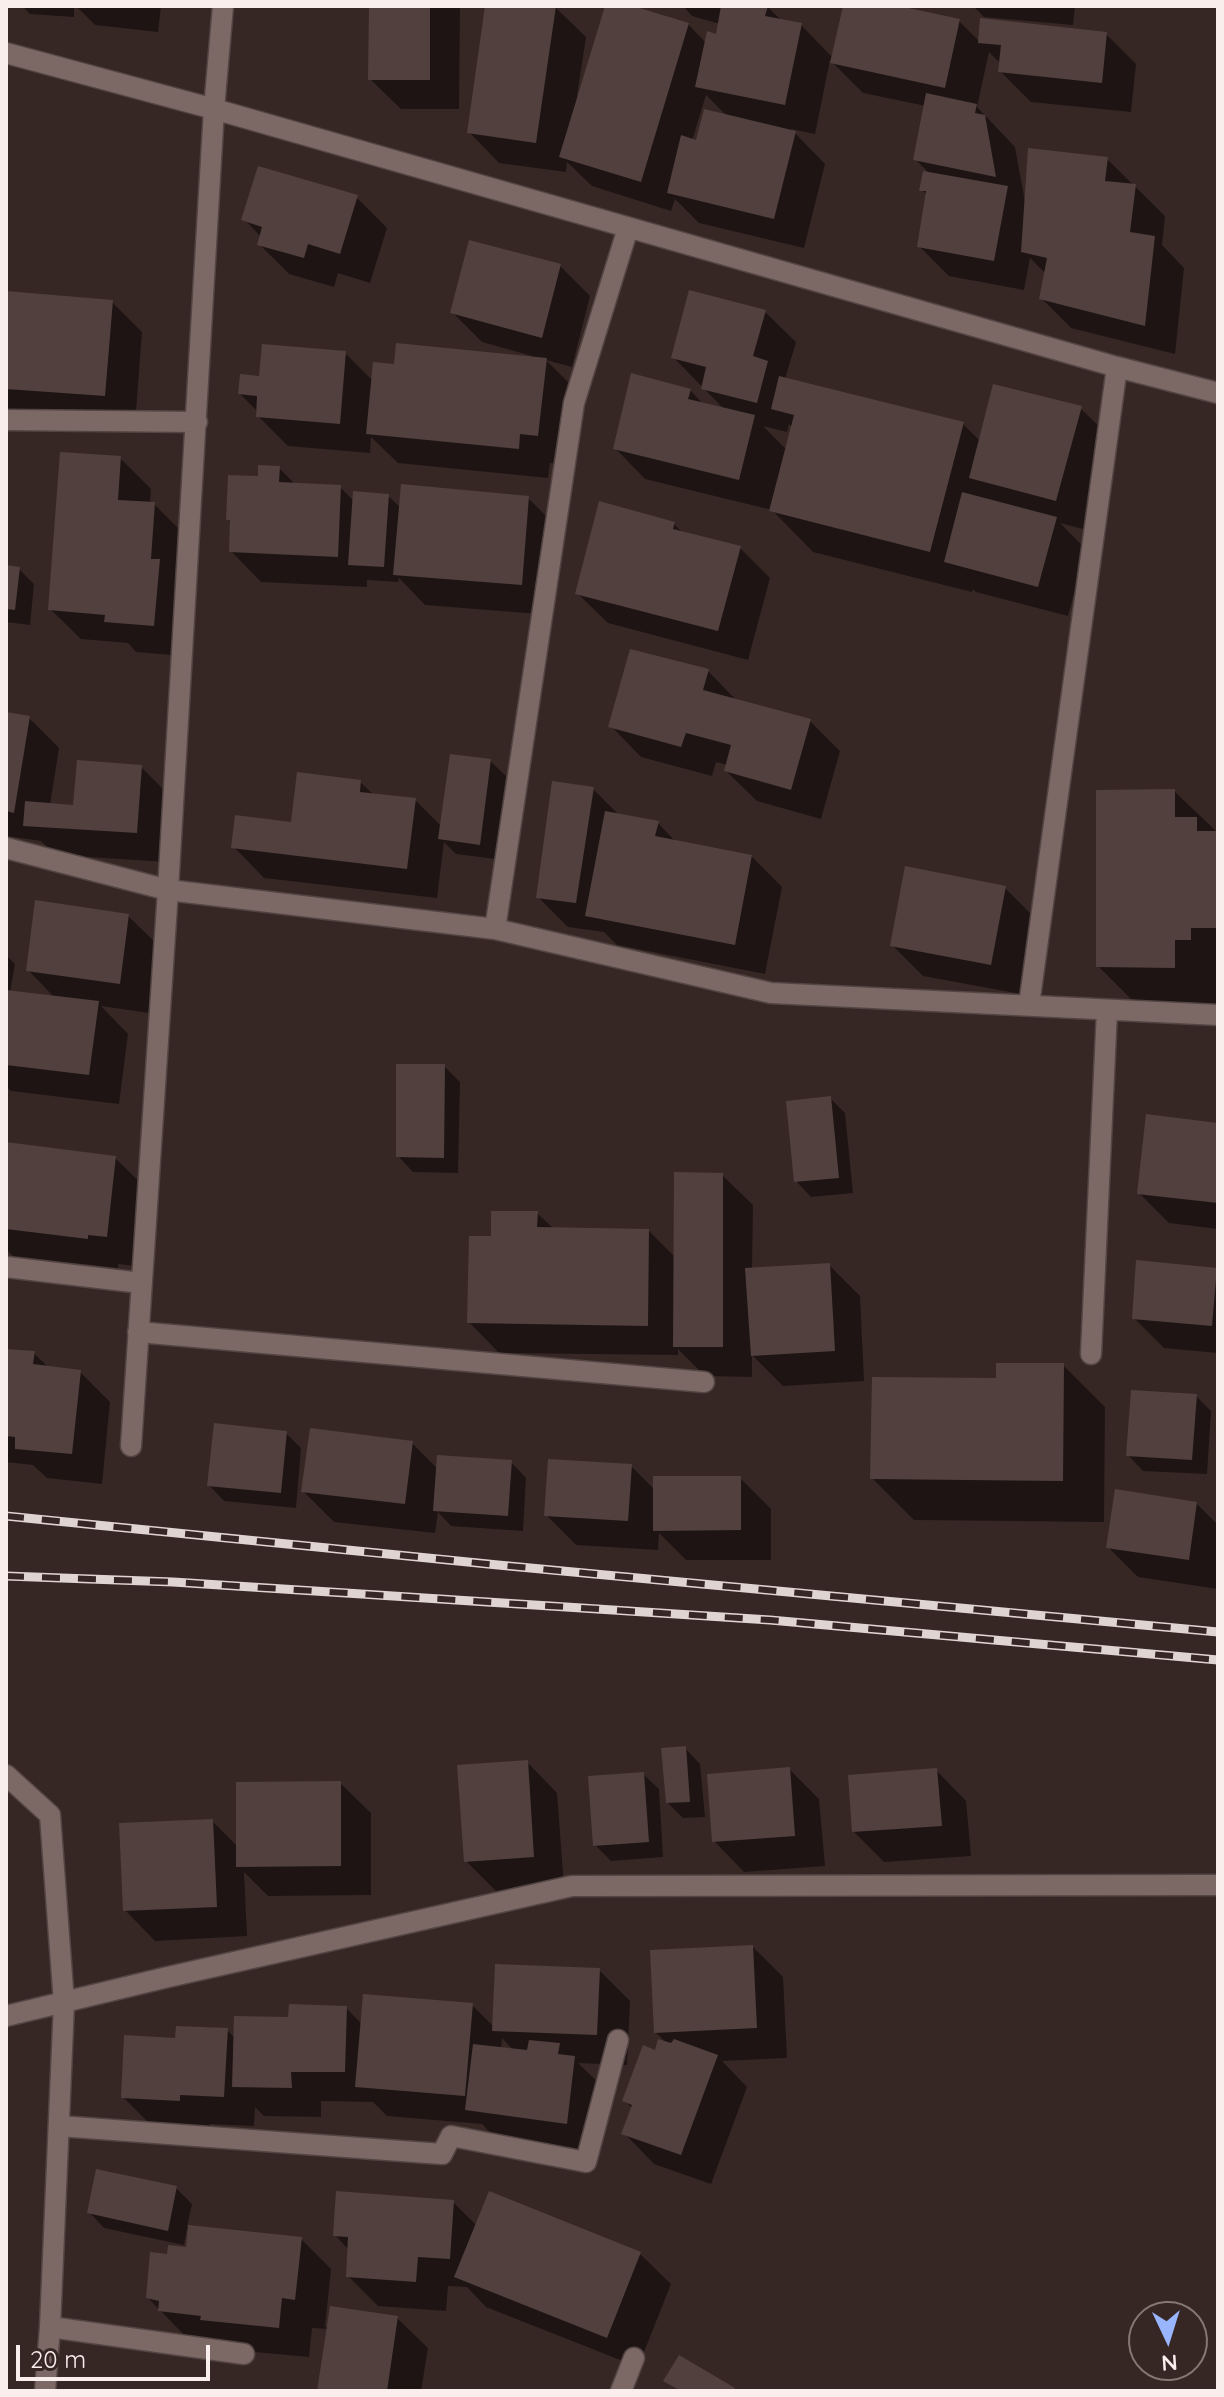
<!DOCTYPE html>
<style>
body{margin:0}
#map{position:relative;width:1224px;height:2397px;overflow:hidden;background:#372724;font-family:Quicksand,sans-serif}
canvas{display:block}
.frame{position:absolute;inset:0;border:8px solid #f9eeec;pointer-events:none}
.north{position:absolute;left:1128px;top:2301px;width:80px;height:80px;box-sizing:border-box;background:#372724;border:2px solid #857774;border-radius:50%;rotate:176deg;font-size:22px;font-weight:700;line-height:32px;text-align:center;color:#f9eeec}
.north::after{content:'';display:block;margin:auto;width:28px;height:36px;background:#98b5fd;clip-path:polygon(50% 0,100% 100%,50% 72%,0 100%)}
.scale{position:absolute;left:16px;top:2345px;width:194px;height:36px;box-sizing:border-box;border:4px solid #f9eeec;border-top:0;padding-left:10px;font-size:24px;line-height:28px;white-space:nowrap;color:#f9eeec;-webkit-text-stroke:6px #372724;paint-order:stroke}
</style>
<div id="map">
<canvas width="1224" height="2397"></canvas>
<div class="frame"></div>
<div class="north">N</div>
<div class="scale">20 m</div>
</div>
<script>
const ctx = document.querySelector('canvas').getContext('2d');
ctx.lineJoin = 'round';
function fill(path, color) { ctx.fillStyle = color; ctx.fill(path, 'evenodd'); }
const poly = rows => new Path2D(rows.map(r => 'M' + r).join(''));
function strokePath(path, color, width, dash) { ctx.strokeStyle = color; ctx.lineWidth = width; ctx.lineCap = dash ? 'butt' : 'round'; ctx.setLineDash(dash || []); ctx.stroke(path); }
fill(poly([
 [22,6,74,6,74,17,30,14],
 [76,6,161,6,158,32,95,25],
 [371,6,460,6,459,109,401,109,370,79],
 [487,6,555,7,586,37,577,96,579,96,607,6,626,6,688,24,706,43,718,36,720,24,692,16,683,6,767,6,783,22,801,25,833,58,845,6,889,6,959,21,980,42,1106,34,1136,64,1131,112,1031,102,1000,71,1001,64,989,52,977,107,1015,147,1025,202,1107,159,1165,216,1162,245,1184,268,1175,354,1071,328,1041,298,1046,274,1030,258,1024,290,949,276,919,246,928,196,922,190,930,174,915,159,926,106,863,93,830,60,815,134,791,129,825,164,804,248,699,223,675,199,671,211,592,186,567,162,566,172,499,163,469,132],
 [706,95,728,117,698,142,692,141],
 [973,6,1075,6,1073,25,984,17],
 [356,197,387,228,370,283,338,273,334,287,289,274,259,244,261,237,244,219],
 [560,266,590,296,572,367,546,360,576,390,568,465,550,463,548,478,398,463,371,437,370,453,288,446,258,416,258,412,240,394,261,378,345,353,373,381,396,366,532,358,532,356,482,342,452,312],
 [6,293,112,302,142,332,135,425,6,416],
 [765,312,796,342,785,379,963,424,980,441,1080,408,1111,438,1087,530,1060,523,1086,549,1068,616,976,592,973,589,972,592,813,552,772,510,645,479,615,448,690,390,705,406,725,410,673,357],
 [789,424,793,428,787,450,763,426,787,432],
 [120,458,151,489,150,504,154,504,185,535,184,656,136,652,128,643,81,639,50,609],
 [279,468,296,485,340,487,355,502,388,496,401,508,528,498,558,528,551,615,425,605,399,578,398,582,367,580,367,587,261,582,231,551,232,523,228,519,260,478],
 [674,524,684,534,740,548,770,578,748,660,608,623,577,593],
 [6,567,19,569,34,584,30,625,6,622],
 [708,671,738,702,810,721,840,751,821,819,757,801,726,771,728,765,716,762,712,776,641,757,611,726],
 [6,714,29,718,59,748,50,805,75,807,141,767,171,797,167,862,55,855,41,841,6,836],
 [490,761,506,776,495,859,456,854,444,842,437,898,264,878,234,847,293,824,360,782,374,795,415,800,442,827],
 [593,789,620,816,658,823,676,842,751,856,782,887,765,974,617,945,604,932,568,927,538,897],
 [1174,791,1218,833,1218,981,1216,1009,1140,1008,1098,966],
 [1005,888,1035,918,1021,994,923,976,892,945],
 [128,916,159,946,149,1013,101,1006,128,1034,119,1104,11,1091,6,1086,6,955,15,964,10,992,55,998,28,970],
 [444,1066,460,1082,458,1173,413,1172,398,1156],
 [830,1098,845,1113,853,1193,811,1197,796,1181],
 [1218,1125,1218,1229,1169,1223,1139,1193],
 [6,1144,115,1158,146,1188,136,1266,118,1264,118,1268,13,1256,6,1249],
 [722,1175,753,1205,752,1270,830,1266,860,1296,864,1381,783,1386,752,1355,752,1377,705,1376,678,1349,678,1355,499,1353,469,1322,493,1238,537,1213,554,1229,649,1231,676,1258],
 [1216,1270,1218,1272,1218,1353,1164,1348,1134,1318],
 [6,1351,34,1353,49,1368,80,1372,110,1402,102,1484,47,1478,33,1465,6,1462],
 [1063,1365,1105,1407,1104,1522,914,1520,872,1478,999,1380],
 [1196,1396,1211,1411,1207,1474,1143,1471,1128,1455],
 [286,1433,301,1448,296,1508,224,1501,209,1485],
 [412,1443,438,1469,511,1462,526,1478,523,1531,451,1526,438,1512,435,1533,334,1522,303,1491],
 [631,1466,655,1490,740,1478,771,1509,771,1560,686,1560,659,1533,658,1550,576,1545,546,1515],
 [1196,1503,1218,1525,1218,1589,1138,1577,1108,1547],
 [685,1748,700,1764,705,1817,683,1818,668,1803],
 [527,1762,557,1793,564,1886,496,1891,466,1861],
 [789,1769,819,1799,825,1866,744,1872,714,1841],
 [936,1770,966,1801,971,1856,884,1862,854,1832],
 [643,1774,659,1789,663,1857,611,1861,595,1845],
 [340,1783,371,1813,371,1895,268,1896,244,1872,247,1936,155,1941,125,1910,212,1821,238,1847],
 [753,1947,783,1977,787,2058,722,2061,747,2087,711,2184,654,2164,624,2133,633,2109,625,2101,656,2052,668,2044,656,2033],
 [599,1970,630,2001,627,2065,578,2063,604,2088,596,2153,497,2140,482,2124,387,2116,373,2102,321,2101,321,2117,264,2116,255,2107,254,2126,210,2124,209,2130,153,2127,123,2097,177,2040,227,2030,235,2038,290,2019,346,2008,362,2024,472,2005,494,2027],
 [502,2038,514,2051,501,2049],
 [176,2188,192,2204,187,2227,301,2239,331,2269,325,2327,397,2318,428,2348,421,2391,319,2391,328,2329,312,2328,309,2357,233,2350,190,2341,148,2298,169,2256,187,2249,190,2230,187,2229,184,2245,104,2228,89,2212],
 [453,2202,477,2226,640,2254,671,2284,638,2367,486,2307,467,2287,448,2286,446,2311,378,2306,348,2276,349,2250,335,2235]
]), '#0007');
fill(poly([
 [369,6,430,6,430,80,368,80],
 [485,6,556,6,536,143,467,133],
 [605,6,633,6,689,23,641,182,559,157],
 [721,6,768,6,765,16,802,23,785,105,695,87,707,31,716,34],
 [843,6,899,6,960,19,945,88,830,63],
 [980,18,1107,32,1102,83,998,72,1001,45,978,43],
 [926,93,977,104,975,113,985,115,996,177,913,160],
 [704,109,796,131,774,219,667,193,681,135,696,140],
 [1028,148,1108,157,1105,181,1136,184,1130,232,1155,236,1145,326,1039,299,1047,258,1021,252],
 [258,166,358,195,340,254,308,244,304,258,257,245,262,227,241,220],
 [923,171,1008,186,994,261,917,247,926,191,919,191],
 [469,240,561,264,542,338,450,313],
 [689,290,766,310,753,356,768,361,757,403,701,389,706,367,671,358],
 [6,291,113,300,105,396,6,389],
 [396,343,547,358,538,436,520,434,519,449,366,434,373,362,394,364],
 [262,344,346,351,340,424,256,417,257,396,238,394,240,374,259,376],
 [631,373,691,389,688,399,755,415,739,480,613,449],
 [779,376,964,422,930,552,769,511,794,415,771,409],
 [993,384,1082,406,1056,501,969,478],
 [60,452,121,456,118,500,155,502,151,559,160,559,154,626,104,622,105,615,48,610],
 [258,465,280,466,279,482,341,485,338,557,229,552,230,520,226,520,228,475,258,476],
 [401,484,529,496,522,585,393,575],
 [353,491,389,494,384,567,348,565],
 [962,492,1057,517,1038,587,944,562],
 [599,501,675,522,673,529,741,546,718,631,575,594],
 [6,565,20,567,15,610,6,609],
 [630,649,709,669,703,690,811,719,791,790,724,771,731,745,686,733,681,747,608,727],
 [6,712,30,716,14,813,6,811],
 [450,754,491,759,480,845,438,839],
 [77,760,142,765,137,833,23,826,25,801,73,805],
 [297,772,361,780,360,792,416,798,407,869,231,848,235,815,291,822],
 [552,781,594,787,576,903,536,898],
 [1175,789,1175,817,1197,817,1197,831,1218,831,1218,928,1191,928,1191,940,1175,940,1175,968,1096,967,1096,790],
 [605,811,659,821,655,836,752,855,735,945,585,916],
 [905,866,1006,886,991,965,890,946],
 [35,900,129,914,120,984,26,971],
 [6,990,99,1001,89,1075,6,1065],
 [396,1064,445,1064,444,1158,396,1157],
 [831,1096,839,1178,794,1182,786,1101],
 [1146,1114,1218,1123,1218,1203,1137,1194],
 [6,1142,116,1156,107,1237,88,1235,88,1239,6,1229],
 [674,1172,723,1173,723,1347,673,1347],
 [491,1211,538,1211,537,1227,649,1229,648,1326,467,1323,469,1236,491,1236],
 [1136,1260,1217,1268,1212,1326,1132,1319],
 [830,1263,835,1351,751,1356,745,1268],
 [6,1349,35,1351,33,1364,81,1370,72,1454,15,1449,15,1437,6,1436],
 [996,1363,1064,1363,1063,1481,870,1479,872,1377,996,1378],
 [1131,1390,1197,1394,1192,1460,1126,1456],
 [214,1423,287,1431,281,1493,207,1486],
 [310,1428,413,1441,405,1504,301,1492],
 [437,1455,512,1460,508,1516,433,1511],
 [548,1459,632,1464,628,1521,544,1516],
 [653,1476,741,1476,741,1530,653,1531],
 [1115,1489,1197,1502,1189,1560,1106,1548],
 [686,1746,690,1802,666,1803,661,1748],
 [528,1760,534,1857,464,1862,457,1765],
 [790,1767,795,1836,712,1842,707,1774],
 [937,1768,942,1826,852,1832,848,1775],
 [644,1772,649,1842,593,1846,588,1776],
 [341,1781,341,1866,236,1867,236,1782],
 [213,1819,217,1907,123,1911,119,1823],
 [753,1945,757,2028,654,2033,650,1950],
 [495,1964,600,1968,597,2035,492,2031],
 [363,1994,473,2003,465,2096,355,2087],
 [289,2004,347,2006,345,2072,291,2072,292,2088,232,2087,234,2016,288,2017],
 [176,2026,228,2028,224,2097,180,2095,180,2101,121,2098,124,2035,175,2038],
 [658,2039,671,2043,674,2039,718,2055,681,2155,621,2134,632,2105,622,2101,643,2045,655,2050],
 [529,2040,560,2043,558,2054,575,2056,567,2124,465,2110,473,2044,527,2050],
 [96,2169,177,2186,168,2231,87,2213],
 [336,2191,454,2200,450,2259,418,2257,416,2282,346,2277,348,2237,333,2236],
 [489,2191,641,2252,607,2338,454,2277],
 [188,2225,302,2237,295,2300,282,2298,279,2328,200,2320,201,2316,158,2311,159,2301,146,2298,150,2252,167,2254,168,2245,186,2247],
 [330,2306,398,2316,387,2391,317,2391],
 [679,2355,735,2388,733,2391,681,2391,663,2381]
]), '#51403d');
const minor = poly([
 [6,53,214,109,1117,367,1218,393],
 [6,420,197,422],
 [6,848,168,890,495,929,771,993,1218,1015],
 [495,929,574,403,628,228],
 [1029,1005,1117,367],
 [6,1267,141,1283],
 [138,1332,704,1382],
 [1091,1354,1107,1010],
 [131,1446,168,890,214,109,223,6],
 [6,1775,50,1815,64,2003,50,2327,45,2391],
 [6,2016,168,1977,572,1886,1218,1885],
 [59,2126,442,2154,451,2136,586,2162,618,2040],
 [50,2327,244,2354],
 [621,2391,634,2358]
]);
strokePath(minor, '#534543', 23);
strokePath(minor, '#7c6966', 20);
const rail = poly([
 [6,1516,498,1565,1218,1632],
 [6,1576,173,1582,770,1620,1218,1660]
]);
strokePath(rail, '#e0d4d2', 9);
strokePath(rail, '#372724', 6, [18]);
</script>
